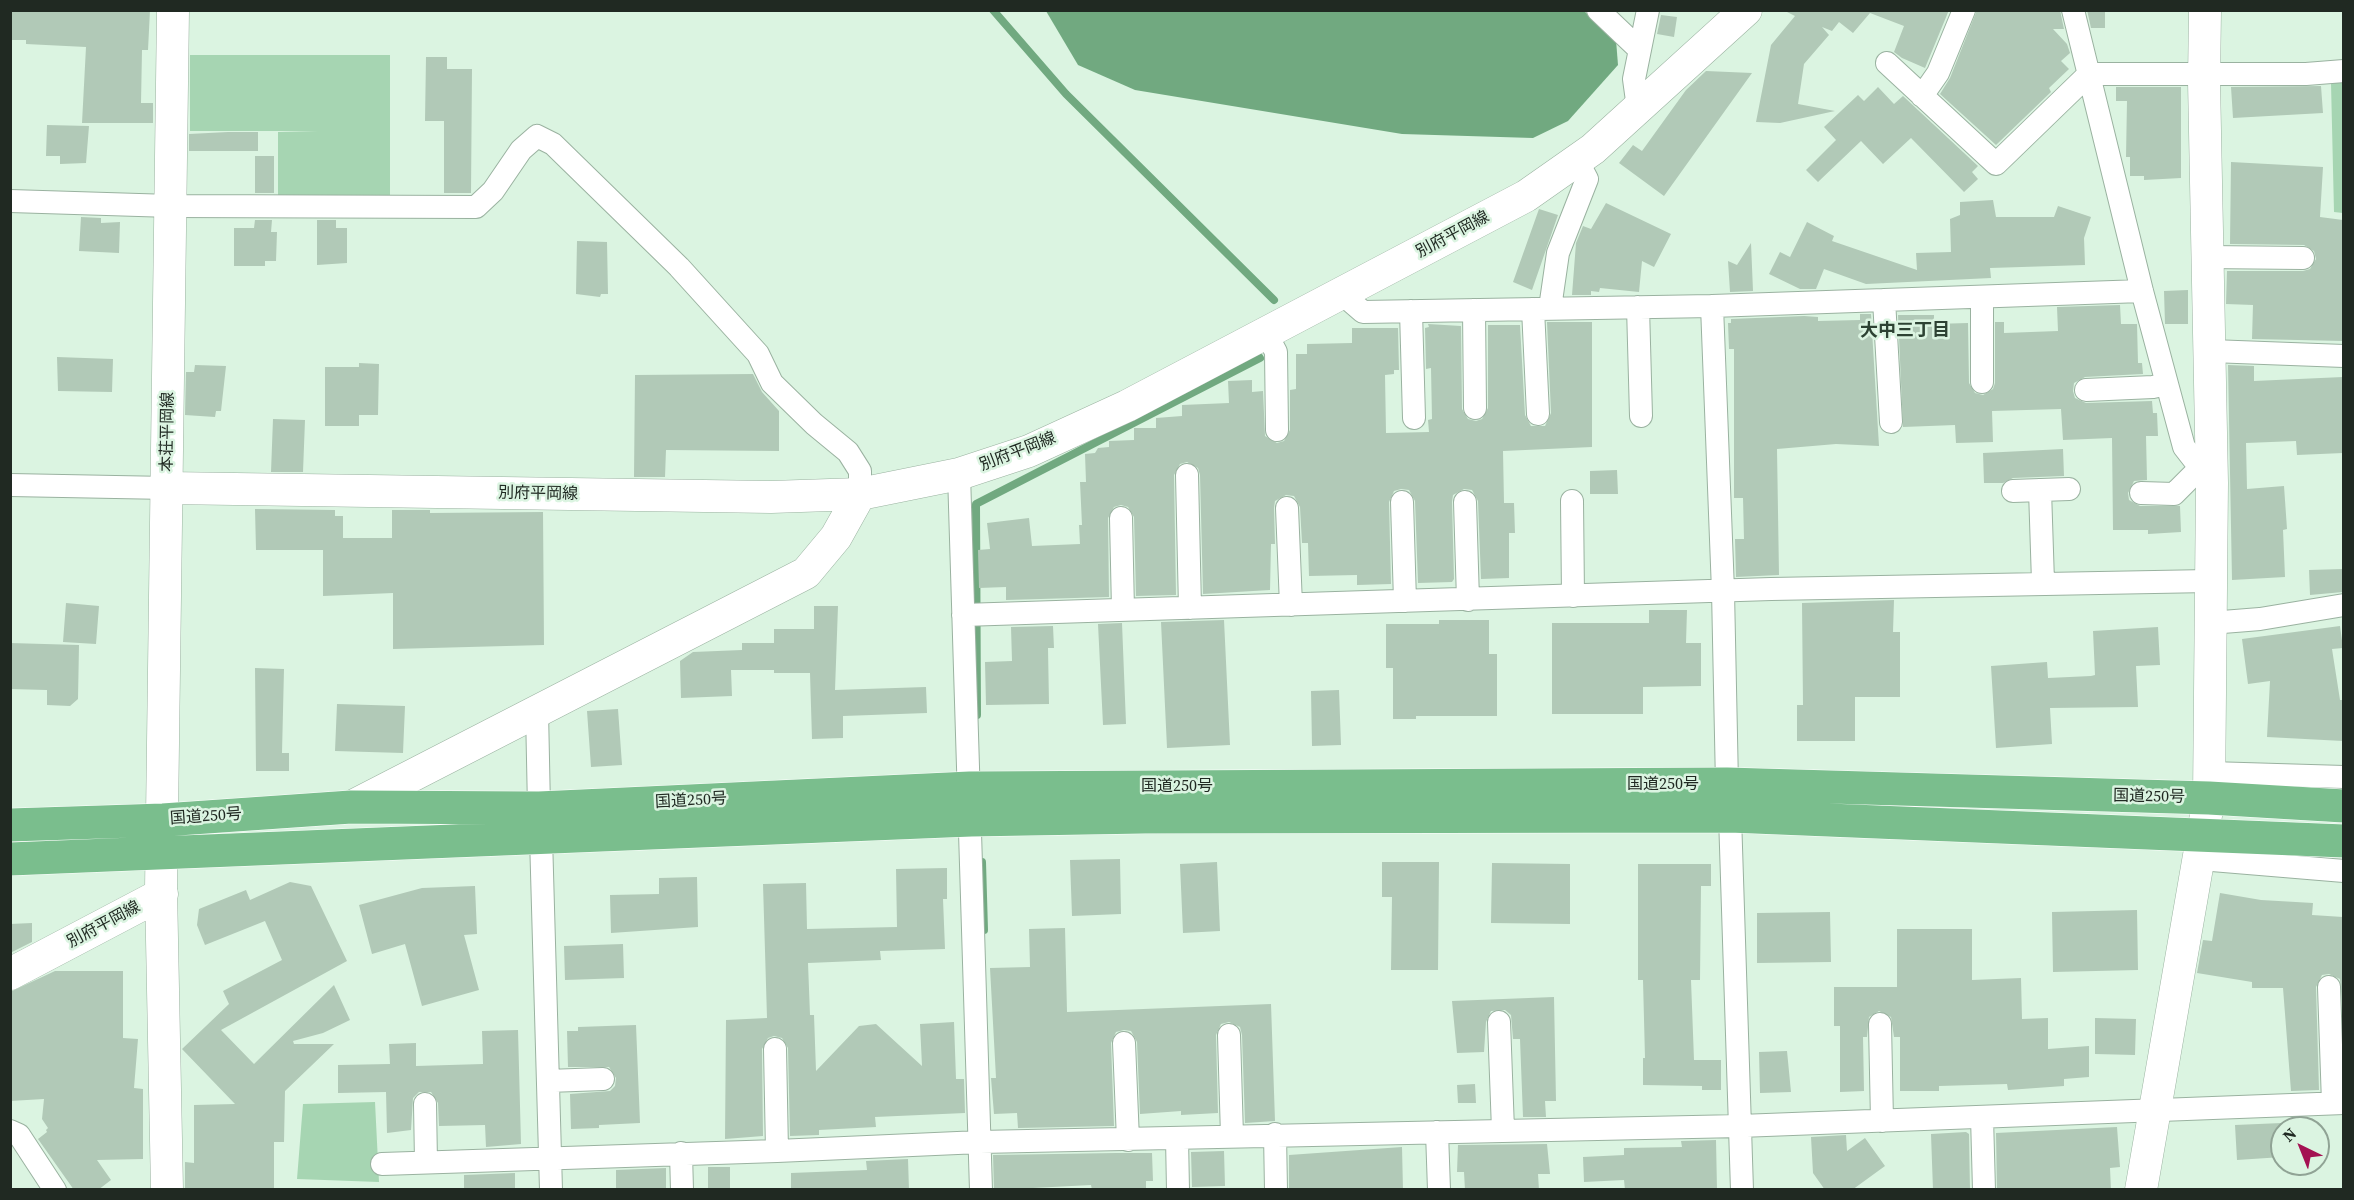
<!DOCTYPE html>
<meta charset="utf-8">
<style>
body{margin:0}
#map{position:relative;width:2354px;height:1200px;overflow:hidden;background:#dbf4e1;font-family:"Source Serif 4",serif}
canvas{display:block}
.frame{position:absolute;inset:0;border:12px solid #202922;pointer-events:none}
.north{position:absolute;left:2270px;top:1116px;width:60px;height:60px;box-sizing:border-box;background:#dbf4e1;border:2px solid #90a395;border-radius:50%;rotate:317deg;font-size:16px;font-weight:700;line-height:24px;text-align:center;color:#202922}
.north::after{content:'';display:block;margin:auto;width:21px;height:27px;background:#a41152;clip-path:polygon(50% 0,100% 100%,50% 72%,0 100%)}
</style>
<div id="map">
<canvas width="2354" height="1200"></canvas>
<div class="frame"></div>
<div class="north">N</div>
</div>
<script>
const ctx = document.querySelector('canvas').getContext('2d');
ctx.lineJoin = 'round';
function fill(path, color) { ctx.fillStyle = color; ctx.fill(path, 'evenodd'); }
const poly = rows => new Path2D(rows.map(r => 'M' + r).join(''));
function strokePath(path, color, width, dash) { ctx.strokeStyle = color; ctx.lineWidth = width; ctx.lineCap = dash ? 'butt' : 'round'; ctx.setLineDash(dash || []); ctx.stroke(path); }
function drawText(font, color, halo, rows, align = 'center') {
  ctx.font = font + ' "Source Serif 4","Noto Sans JP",serif'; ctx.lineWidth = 5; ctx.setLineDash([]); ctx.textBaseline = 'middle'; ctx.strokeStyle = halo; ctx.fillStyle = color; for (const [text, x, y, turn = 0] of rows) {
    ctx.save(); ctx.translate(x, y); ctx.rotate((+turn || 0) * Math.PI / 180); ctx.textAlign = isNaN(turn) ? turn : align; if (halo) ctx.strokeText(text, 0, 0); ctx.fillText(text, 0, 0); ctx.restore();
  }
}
fill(poly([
 [190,55,390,55,390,198,278,199,278,132,318,131,190,131],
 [2343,82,2343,213,2334,212,2331,83],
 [375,1102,379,1182,297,1179,303,1104]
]), '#a6d5b2');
fill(poly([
 [1046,11,1584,11,1616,40,1618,65,1568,121,1533,138,1402,134,1135,90,1078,65]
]), '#71a980');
strokePath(poly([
 [993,10,1066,94,1274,300],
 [977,715,976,504,1260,358],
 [982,862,984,930]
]), '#71a980', 8);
fill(poly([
 [10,10,150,10,148,50,142,50,141,103,153,103,153,123,82,123,86,47,26,44,26,40,10,40],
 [1783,10,1949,10,1925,68,1902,58,1894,52,1904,26,1870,13,1853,33,1839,22,1832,31,1822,27,1829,35,1804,64,1798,104,1835,111,1780,123,1756,122,1771,45,1795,16],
 [1977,10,2060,10,2064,29,2053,29,2067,44,2070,53,2061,61,2069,69,2049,88,2051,92,1996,145,1940,94,1950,78],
 [2087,10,2105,10,2105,28,2091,28],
 [1661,15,1677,17,1674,37,1657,34],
 [426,57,447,57,447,69,472,69,471,193,444,193,444,121,425,121],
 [1706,71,1752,73,1664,196,1619,163,1633,145,1642,151,1686,90],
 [2321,86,2323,113,2233,118,2231,87],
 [1878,87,1894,104,1903,96,1978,166,1972,172,1978,179,1964,192,1911,138,1883,164,1861,141,1818,182,1806,170,1836,140,1824,127,1858,95,1864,101],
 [2116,87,2181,87,2181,178,2144,180,2144,176,2130,176,2130,157,2126,157,2127,101,2116,101],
 [47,125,89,126,86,163,60,164,60,156,46,156],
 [228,132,258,132,258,151,189,151,189,134],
 [255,156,274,156,274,193,255,193],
 [2231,162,2323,167,2320,217,2343,220,2343,341,2252,339,2253,305,2226,304,2227,271,2303,271,2310,269,2316,259,2314,251,2304,245,2230,244],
 [1993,200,1996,217,2054,217,2058,206,2091,217,2084,238,2085,265,1990,268,1991,278,1866,284,1824,269,1816,289,1800,289,1769,274,1780,252,1790,257,1807,222,1834,236,1832,241,1917,270,1916,253,1951,252,1950,219,1960,215,1960,202],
 [1606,203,1671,234,1654,267,1642,261,1639,292,1600,288,1599,292,1591,291,1591,295,1572,295,1576,243,1583,226,1591,229],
 [1539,209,1558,215,1532,290,1513,282],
 [81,217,101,218,101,223,120,222,119,253,79,251],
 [255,220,272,220,271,232,277,232,276,261,265,261,265,266,234,266,234,228,254,228],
 [317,220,336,220,336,228,347,228,347,263,317,265],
 [577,241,607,242,608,294,601,294,600,297,576,294],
 [1751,243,1753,291,1730,292,1728,261,1737,265],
 [2188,290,2188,324,2165,324,2164,291],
 [2120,305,2121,324,2137,324,2138,363,2142,363,2143,374,2085,377,2074,383,2073,391,2075,398,2086,403,2152,401,2153,413,2157,413,2158,436,2146,436,2147,480,2134,481,2128,493,2129,500,2140,506,2180,506,2181,532,2148,534,2148,530,2113,530,2112,438,2063,440,2061,409,1992,411,1993,442,1956,443,1955,425,1903,427,1898,315,1934,315,1934,324,1968,323,1969,383,1975,393,1983,395,1993,389,1995,383,1995,322,2004,322,2004,333,2058,331,2057,307],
 [1860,314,1871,314,1879,446,1836,444,1777,449,1779,575,1736,577,1735,539,1744,539,1743,498,1734,498,1734,349,1729,349,1728,323,1731,323,1731,319,1804,316,1818,317,1818,321,1860,320],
 [1547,322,1592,322,1592,447,1503,451,1504,503,1514,503,1515,533,1509,533,1509,578,1481,579,1478,501,1472,490,1464,489,1453,495,1452,502,1454,579,1452,582,1418,583,1415,501,1409,490,1401,489,1394,491,1389,502,1391,584,1357,585,1357,575,1309,576,1308,543,1302,543,1300,507,1294,496,1286,495,1275,501,1274,508,1275,544,1271,544,1270,590,1203,594,1200,475,1198,468,1187,462,1180,464,1174,475,1176,595,1136,596,1134,517,1128,507,1121,505,1114,507,1108,518,1109,597,1006,600,1006,587,979,588,978,550,990,549,987,523,1029,518,1032,546,1080,544,1079,525,1082,525,1080,482,1086,482,1085,454,1095,453,1098,448,1109,447,1109,441,1134,440,1134,428,1156,428,1156,418,1182,416,1182,405,1229,403,1228,381,1252,380,1252,392,1263,391,1265,436,1277,443,1284,441,1290,430,1290,390,1296,389,1296,354,1307,354,1307,344,1352,343,1352,328,1398,328,1399,370,1394,370,1394,374,1385,375,1386,433,1429,432,1428,420,1432,419,1431,368,1426,369,1425,328,1429,327,1428,324,1461,326,1462,409,1468,419,1476,421,1482,419,1488,408,1488,325,1520,325,1525,415,1531,426,1545,426,1551,413],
 [57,357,113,359,112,392,58,391],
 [359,363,379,364,378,415,359,415,359,426,325,426,325,367,359,367],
 [195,365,226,366,221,411,216,411,215,417,185,415,186,372,194,372],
 [2228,365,2254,366,2254,381,2343,377,2343,453,2297,455,2296,441,2246,443,2247,489,2284,486,2287,529,2283,530,2285,577,2232,580],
 [753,374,762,392,779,411,779,451,666,450,665,477,634,477,635,375],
 [273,419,305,420,303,472,271,472],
 [2063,449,2064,476,2013,478,2003,483,1984,483,1983,453],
 [1617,470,1618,494,1590,494,1590,471],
 [255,509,335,510,335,516,343,516,343,538,392,538,392,510,430,510,430,513,543,512,544,645,393,649,393,593,323,596,323,550,256,550],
 [2343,569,2343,592,2310,595,2309,570],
 [1894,600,1893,632,1900,632,1900,697,1855,697,1855,741,1797,741,1797,705,1803,705,1802,603],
 [66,603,99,606,96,644,63,642],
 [814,606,838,606,835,690,926,687,927,713,843,716,843,738,812,739,810,673,774,673,774,670,731,670,732,696,681,698,680,661,693,652,742,650,742,643,774,643,774,629,814,629],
 [1649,610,1687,610,1686,643,1701,643,1701,686,1643,687,1643,714,1552,714,1552,623,1649,623],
 [1224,620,1230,745,1167,748,1161,622],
 [1439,620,1489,620,1489,654,1497,654,1497,716,1416,716,1416,719,1393,719,1393,668,1386,668,1386,624,1439,624],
 [1122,623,1126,724,1103,725,1098,624],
 [1053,626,1054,648,1048,648,1049,704,986,705,985,662,1012,661,1011,627],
 [2340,626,2343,648,2332,649,2340,700,2343,700,2343,741,2267,737,2270,681,2248,684,2242,639],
 [2158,627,2160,665,2136,666,2138,707,2050,708,2052,744,1996,748,1991,666,2047,662,2048,678,2091,676,2095,675,2093,631],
 [10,643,79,645,78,699,70,706,47,705,47,690,10,689],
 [255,668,284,669,282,753,289,753,289,771,256,771],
 [1339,690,1341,745,1312,746,1311,691],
 [337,704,405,706,403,753,335,751],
 [618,709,622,765,591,767,587,711],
 [1120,859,1121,914,1072,916,1070,860],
 [1217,862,1220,931,1183,933,1180,864],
 [1382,862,1439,862,1438,970,1391,970,1392,897,1382,897],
 [1492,863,1570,864,1570,924,1491,923],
 [1638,864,1711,864,1711,886,1701,886,1700,980,1691,980,1694,1060,1721,1060,1721,1090,1702,1090,1702,1086,1643,1085,1643,1058,1645,1058,1643,980,1638,980],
 [947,868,947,899,943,899,945,949,880,951,881,960,808,963,810,1015,814,1015,816,1071,859,1026,876,1024,922,1066,920,1024,954,1022,956,1079,964,1079,965,1113,875,1117,876,1127,819,1130,819,1135,790,1136,788,1048,782,1038,774,1036,768,1038,762,1049,763,1136,725,1139,726,1020,767,1018,763,884,806,883,807,929,897,927,896,869],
 [697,877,698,927,611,933,610,895,659,894,659,878],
 [290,882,311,886,347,961,221,1030,254,1064,334,985,350,1020,323,1033,293,1041,294,1044,334,1044,285,1091,284,1142,274,1142,274,1190,185,1190,185,1162,194,1163,194,1105,235,1104,182,1049,229,1004,223,991,282,960,265,921,205,945,197,925,199,909,246,890,250,900],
 [475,886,477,934,464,935,479,990,422,1006,405,944,372,954,359,905,422,888],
 [2220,893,2261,900,2313,903,2312,915,2343,917,2343,1016,2340,979,2329,974,2322,975,2316,987,2319,1090,2291,1091,2283,988,2252,988,2252,982,2197,973,2203,940,2212,941],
 [2137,910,2138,970,2053,972,2052,912],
 [1830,912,1831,962,1757,963,1757,913],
 [32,923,32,942,10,953,10,924],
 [1065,928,1067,1012,1271,1004,1275,1121,1245,1123,1242,1035,1240,1027,1229,1022,1221,1024,1216,1035,1218,1113,1181,1115,1181,1111,1140,1114,1137,1042,1131,1031,1124,1030,1116,1032,1111,1043,1114,1126,1018,1128,1017,1113,994,1114,991,1078,996,1078,990,968,1030,967,1029,929],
 [1897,929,1972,929,1972,980,2021,978,2022,1019,2048,1018,2048,1049,2089,1046,2089,1077,2064,1079,2064,1086,2008,1090,2007,1084,1939,1086,1939,1091,1900,1091,1900,1037,1894,1037,1891,1017,1879,1011,1869,1017,1867,1037,1863,1037,1864,1091,1840,1092,1840,1026,1834,1026,1834,987,1897,987],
 [623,944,624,978,565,980,564,946],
 [55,971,123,971,123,1038,138,1039,134,1088,143,1089,143,1159,97,1160,111,1180,98,1190,74,1190,38,1139,47,1132,46,1130,48,1128,42,1119,44,1099,10,1101,10,992],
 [1554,997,1556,1101,1545,1101,1546,1117,1523,1117,1520,1039,1513,1039,1511,1015,1505,1010,1491,1011,1486,1022,1484,1052,1457,1053,1452,1001],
 [2095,1018,2136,1019,2135,1055,2095,1054],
 [636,1025,640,1123,599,1125,599,1128,571,1129,570,1094,610,1091,615,1086,616,1078,609,1067,568,1067,567,1031,578,1031,578,1027],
 [518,1030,521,1144,486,1147,485,1125,439,1126,438,1103,431,1092,419,1092,413,1098,411,1130,387,1133,386,1092,338,1093,338,1065,390,1064,389,1044,416,1043,416,1066,483,1064,482,1031],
 [1787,1051,1791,1092,1760,1093,1759,1052],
 [1475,1084,1476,1103,1458,1103,1457,1085],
 [2282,1123,2282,1157,2237,1160,2235,1125],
 [2117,1127,2120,1167,2110,1168,2111,1190,1997,1190,1996,1133],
 [1966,1132,1969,1134,1970,1190,1933,1190,1931,1134],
 [1846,1135,1847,1151,1865,1138,1885,1166,1852,1190,1825,1190,1813,1173,1811,1137],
 [1716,1140,1717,1190,1625,1190,1624,1180,1584,1182,1583,1157,1624,1155,1624,1148,1682,1147,1681,1141],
 [1547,1144,1550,1174,1538,1174,1539,1190,1465,1190,1464,1172,1457,1172,1458,1145],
 [1402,1147,1403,1190,1289,1190,1289,1155],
 [1224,1151,1225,1186,1192,1187,1191,1152],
 [1116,1153,1152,1153,1153,1181,1146,1181,1146,1190,1092,1190,1091,1185,994,1190,993,1155],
 [908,1159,909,1190,791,1190,791,1173,867,1170,866,1161],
 [708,1167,730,1167,730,1190,708,1190],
 [666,1168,666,1190,616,1190,616,1170],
 [515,1173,515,1190,464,1190,464,1175]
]), '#b1c9b7');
const street = poly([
 [1598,10,1640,50],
 [2073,10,2142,291,2184,447,2212,483],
 [1887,63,1996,164,2089,74,2306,74,2344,71],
 [1922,96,1938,73,1964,10],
 [1638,108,1634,79,1648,10],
 [10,201,171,206,476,207,493,191,521,150,537,136,553,144,679,267,758,354,772,383,814,424,848,452,860,471,860,494],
 [2207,257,2303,258],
 [1341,293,1363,312,1712,306,2142,291],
 [1982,297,1982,382],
 [1884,300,1891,422],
 [1712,306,1723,591,1727,784],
 [1638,307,1641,416],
 [1550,308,1558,253,1587,179,1577,160],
 [1533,309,1538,414],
 [1474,310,1475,408],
 [1411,311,1414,418],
 [1266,333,1276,352,1277,430],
 [2211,351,2344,356],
 [2086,390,2153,387,2167,384],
 [959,474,981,1190],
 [1187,475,1190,608],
 [10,485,168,488],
 [2040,490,2043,582],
 [2013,491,2069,489],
 [2141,493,2174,494,2200,468],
 [1572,501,1573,596],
 [1402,502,1405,601],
 [1465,502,1468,600],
 [1287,508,1291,605],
 [1121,518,1123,610],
 [963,615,1771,589,2209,581],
 [2210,623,2260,619,2344,605],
 [537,711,539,808],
 [2210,773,2344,777],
 [1730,816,1742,1190],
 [541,837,551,1190],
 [2200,859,2344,871],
 [2329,987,2333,1103],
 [1499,1022,1503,1130],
 [1880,1024,1882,1121],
 [1229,1035,1232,1136],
 [1124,1043,1128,1140],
 [775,1049,777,1151],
 [548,1081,603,1079],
 [425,1104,426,1162],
 [1982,1117,1984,1190],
 [10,1131,19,1135,55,1190],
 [1437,1132,1439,1190],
 [1275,1134,1276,1190],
 [1177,1138,1178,1190],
 [681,1153,682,1190],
 [382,1164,777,1151,980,1142,1740,1126,2344,1103]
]);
const secondary = poly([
 [168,488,771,497,860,494,959,474,1029,451,1127,406,1526,196,1593,149,1746,10],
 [351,807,806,573,836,537,860,494],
 [10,974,162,894],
 [167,1190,161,889,173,10],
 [2141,1190,2209,798,2212,483,2204,81,2205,10]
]);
const highway = poly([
 [10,825,163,820,351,807,539,808,970,788,1727,784,2209,798,2344,806],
 [10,859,971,820,1145,817,1730,816,2344,841]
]);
strokePath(street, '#9ab2a0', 24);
strokePath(secondary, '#9ab2a0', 33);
strokePath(highway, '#fff', 34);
strokePath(street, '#fff', 22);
strokePath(secondary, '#fff', 32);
strokePath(highway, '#7abe8d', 33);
drawText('16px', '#202922', '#dbf4e1', [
 ["別府平岡線",1453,235,-28],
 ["本荘平岡線",168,432,-89],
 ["別府平岡線",1018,452,-21],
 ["別府平岡線",538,494,1],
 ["国道250号",1663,785],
 ["国道250号",1177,787],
 ["国道250号",2149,797,1],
 ["国道250号",691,801,-3],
 ["国道250号",206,817,-4],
 ["別府平岡線",104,925,-28]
]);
drawText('bold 18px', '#2d4233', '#dbf4e1', [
 ["大中三丁目",1905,331]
]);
</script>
